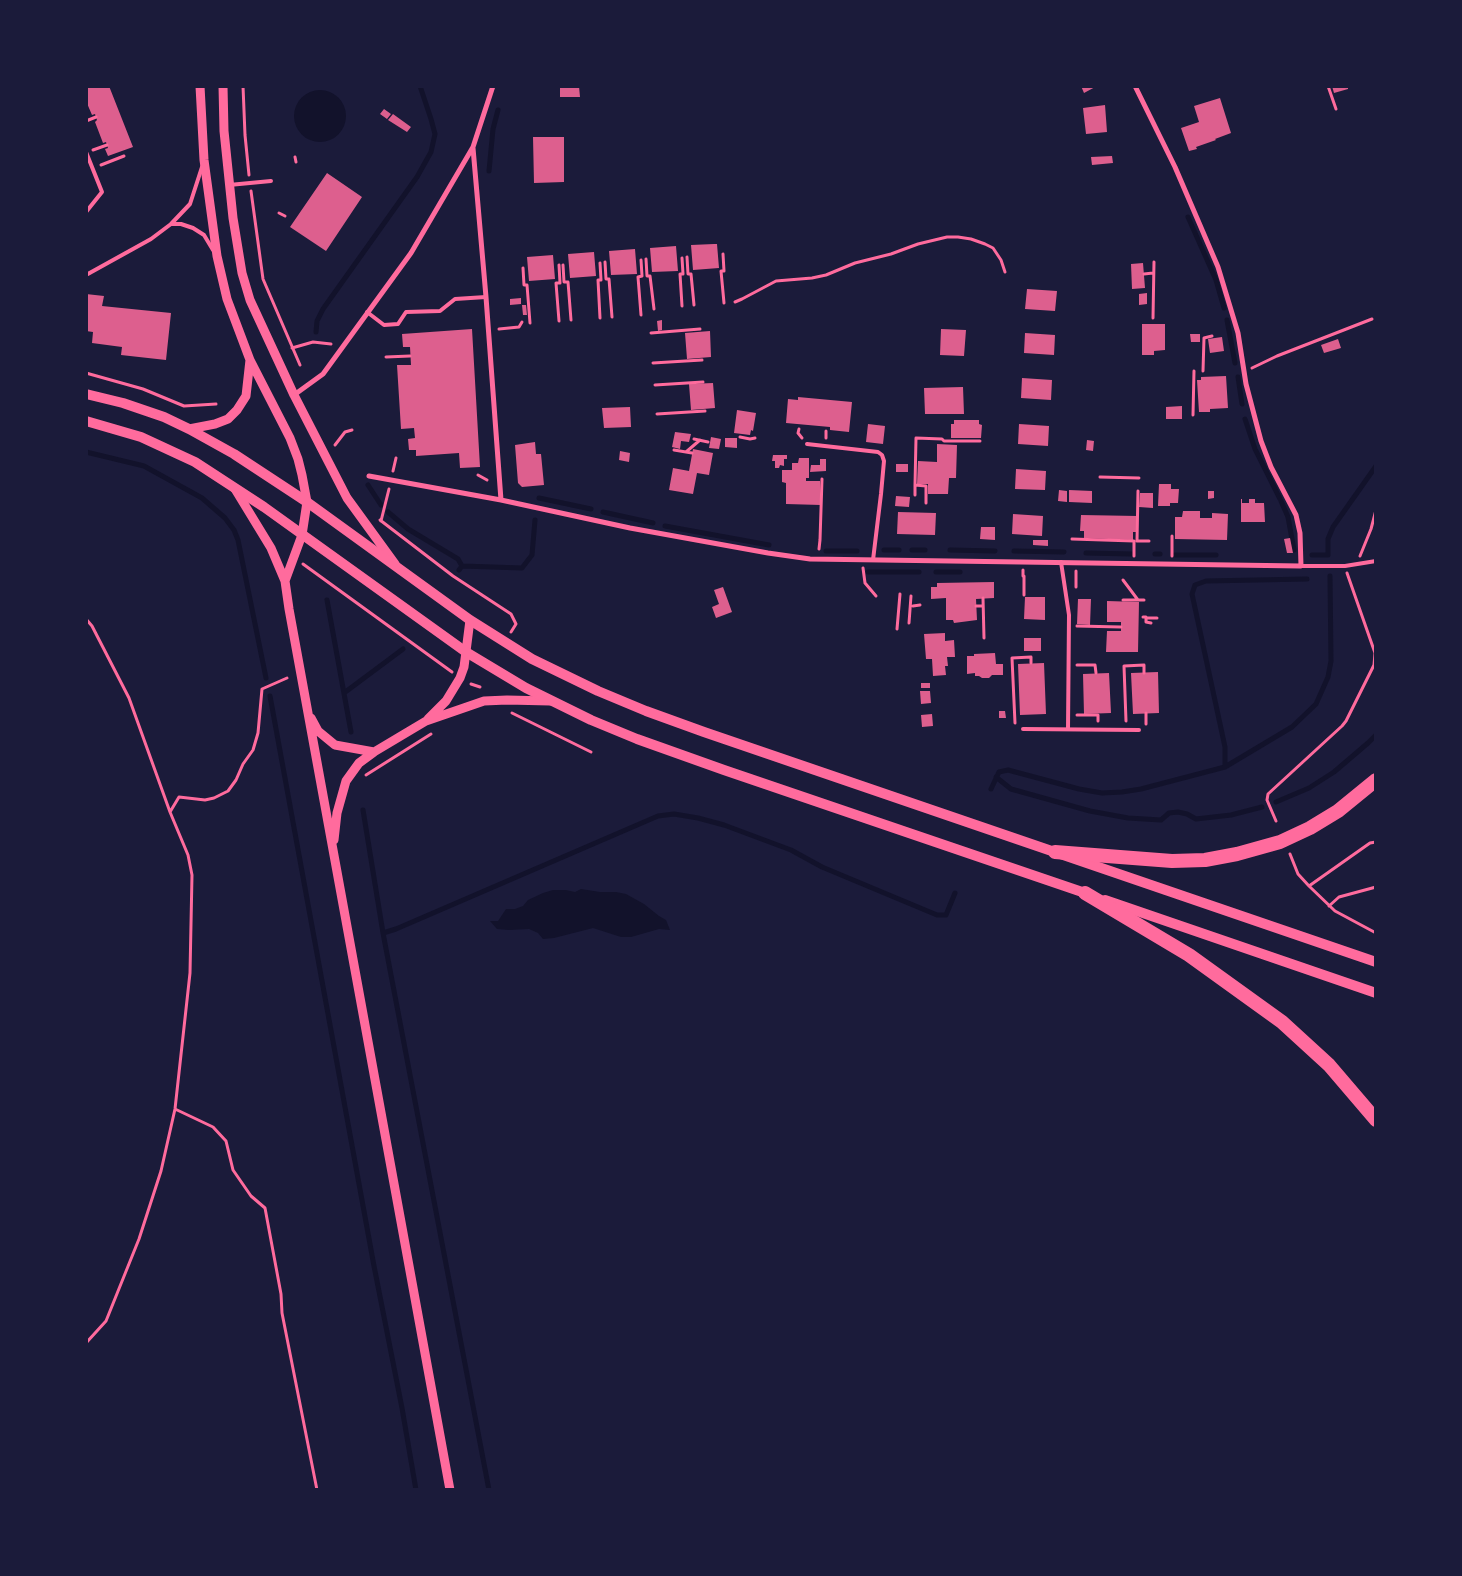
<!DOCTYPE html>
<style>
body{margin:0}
#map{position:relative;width:1462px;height:1576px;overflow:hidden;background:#1b1b3a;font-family:"Public Sans",sans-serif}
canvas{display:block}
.frame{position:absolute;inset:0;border:88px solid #1b1b3a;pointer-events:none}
</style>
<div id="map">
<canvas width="1462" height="1576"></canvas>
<div class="frame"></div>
</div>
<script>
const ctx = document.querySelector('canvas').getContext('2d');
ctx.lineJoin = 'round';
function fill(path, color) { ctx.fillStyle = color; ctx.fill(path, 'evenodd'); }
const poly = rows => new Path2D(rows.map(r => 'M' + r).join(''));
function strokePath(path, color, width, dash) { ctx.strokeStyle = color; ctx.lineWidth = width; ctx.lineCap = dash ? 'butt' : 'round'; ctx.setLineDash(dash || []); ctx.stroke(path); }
fill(poly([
 '294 116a26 26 0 1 1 52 0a26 26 0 1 1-52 0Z',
 [581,889,600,892,616,892,626,894,644,904,659,916,666,920,670,930,659,929,631,937,621,937,593,928,554,938,543,939,538,933,529,929,509,930,497,929,490,921,498,921,506,909,515,909,523,906,528,900,543,893,553,890,566,890,575,892]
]), '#12122b');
strokePath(poly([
 [489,171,493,129,498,110],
 [1188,217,1216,280,1224,308],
 [1227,320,1235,363],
 [316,332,317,321,323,309,417,177,431,152,435,134,431,119,420,86],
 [1238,377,1242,404],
 [1245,419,1255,449,1280,499],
 [86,452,144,466,202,498,225,518,234,530,238,540,266,678],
 [368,485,381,505],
 [539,498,591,509],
 [1281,501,1288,517,1294,550],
 [388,512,408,529,458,559,462,566],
 [603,512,653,523],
 [665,526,769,545],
 [884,550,899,550],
 [912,550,925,550],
 [950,550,995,551],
 [826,551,857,551],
 [1014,551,1064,552],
 [1086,553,1132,554],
 [1155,554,1160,554],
 [1175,555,1216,555],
 [1312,555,1328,555,1328,539,1333,527,1376,466],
 [459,570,462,566,522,568,532,555,535,520],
 [868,572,919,572],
 [936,572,960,572],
 [327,600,351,732],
 [344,693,403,649],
 [270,696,374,1266,402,1408,416,1490],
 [1225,767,1225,747,1192,594,1195,585,1206,581,1307,579],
 [996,777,1011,789,1090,811,1128,818,1161,820,1169,813,1178,812,1187,814,1196,819,1231,815,1262,807],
 [991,789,999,772,1008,770,1079,789,1102,793,1122,792,1141,789,1225,767,1292,727,1316,704,1328,677,1331,661,1330,576],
 [1276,802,1309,788,1334,772,1368,743,1376,735],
 [363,810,383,933,489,1490],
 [383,933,396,929,658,816,674,814,698,818,724,825,791,850,822,867,937,915,946,915,955,893]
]), '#12122b', 5);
fill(poly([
 [86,86,109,86,133,147,108,156,105,149,108,148,106,142,103,143,95,122,97,120,95,114,92,115,86,101],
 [560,86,579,86,580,97,560,97],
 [1081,86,1097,86,1084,93],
 [1332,86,1348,86,1348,89,1334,93],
 [1220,98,1231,133,1215,139,1216,140,1196,147,1197,149,1189,151,1181,128,1199,122,1194,106],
 [1105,105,1107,132,1086,134,1083,108],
 [384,109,391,114,387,119,380,114],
 [393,114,411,127,407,132,388,120],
 [533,137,564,137,564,182,534,183],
 [1112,156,1113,163,1092,165,1091,157],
 [327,173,362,197,326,251,290,227],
 [714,244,717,244,719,268,693,270,691,245],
 [676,246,678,271,652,272,650,248],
 [635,249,637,274,611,275,609,251],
 [594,252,596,276,570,278,568,254],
 [553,255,555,279,529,281,527,257],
 [1143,263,1145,288,1132,289,1131,264],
 [1027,289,1057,291,1055,311,1025,309],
 [1147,293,1147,304,1139,305,1139,294],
 [86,294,104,296,102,306,171,313,166,360,121,355,122,347,92,343,93,332,86,331],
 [521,298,521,304,510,305,510,299],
 [522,305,526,305,527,315,523,315],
 [662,320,662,330,658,331,657,321],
 [1142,324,1165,324,1165,350,1154,351,1154,355,1142,355],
 [472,329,480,467,460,468,459,453,416,456,416,450,409,450,408,439,415,438,414,428,401,429,397,365,411,365,410,347,403,347,402,334],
 [941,329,966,330,964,356,940,355],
 [710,331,711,357,687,359,685,333],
 [1025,333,1055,335,1054,355,1024,353],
 [1190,334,1200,334,1200,342,1191,342],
 [1222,337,1224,351,1210,353,1208,339],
 [1338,339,1341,348,1324,353,1321,345],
 [1226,376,1228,408,1210,409,1210,412,1199,412,1197,380,1201,380,1201,377],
 [1022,378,1052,380,1051,400,1021,398],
 [713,383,715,408,691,410,689,384],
 [963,387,964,414,925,414,924,388],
 [798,397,852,402,849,432,830,430,830,427,786,423,788,399,798,400],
 [1182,406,1182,419,1166,419,1166,407],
 [630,407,631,427,604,428,602,408],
 [737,410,756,413,753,431,751,430,750,435,734,433],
 [954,420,979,420,979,424,982,425,981,438,951,438,951,424,954,424],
 [868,424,885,426,883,444,866,442],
 [1019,424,1049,426,1048,446,1018,444],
 [675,432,691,434,689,442,681,441,680,449,672,447],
 [711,437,721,439,719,449,709,448],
 [725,438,737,438,737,448,725,447],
 [1087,440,1094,441,1093,451,1086,450],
 [535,442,536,454,541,454,544,485,522,487,518,483,515,445],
 [937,444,957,445,956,478,949,478,948,494,928,494,928,484,917,484,918,461,937,462],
 [693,449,713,453,709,475,697,473,693,494,669,490,673,468,689,471],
 [620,451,630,453,629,462,619,460],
 [773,455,787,455,787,459,784,459,784,466,780,465,779,468,775,468,775,461,772,461],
 [799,458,809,458,809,478,806,478,806,481,820,481,821,505,786,504,786,483,782,482,782,470,792,470,792,463,798,463],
 [820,459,826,459,826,471,810,472,811,465,820,465],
 [896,464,908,464,908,472,896,472],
 [1016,469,1046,471,1045,490,1015,489],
 [1159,484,1171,484,1171,489,1179,489,1178,503,1170,503,1170,506,1158,506],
 [1059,490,1067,491,1067,502,1058,501],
 [1069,490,1092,491,1092,503,1069,502],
 [1208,491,1214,491,1214,498,1208,499],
 [1140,493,1153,493,1153,508,1139,507],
 [896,496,910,497,909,507,895,506],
 [1241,499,1242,499,1242,503,1249,503,1249,499,1255,499,1255,503,1264,503,1265,522,1241,522],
 [1183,511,1200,511,1200,518,1212,518,1212,513,1228,514,1227,540,1175,539,1175,517,1182,517],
 [898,512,936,513,935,535,897,534],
 [1013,514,1043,516,1042,536,1012,534],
 [1081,515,1138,516,1137,532,1133,532,1133,540,1084,538,1084,531,1080,531],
 [981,527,995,527,995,540,980,539],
 [1290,538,1293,553,1287,553,1284,539],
 [1033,540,1048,540,1048,546,1033,545],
 [994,582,994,598,976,599,977,620,954,623,953,620,946,620,946,598,931,599,931,587,937,587,937,583],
 [723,587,732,612,716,618,712,607,719,604,714,590],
 [1025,597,1045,597,1045,620,1024,619],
 [1078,599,1091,599,1090,625,1077,624],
 [1107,601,1139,602,1138,652,1106,652,1107,631,1121,631,1121,622,1107,622],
 [945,633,945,641,954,640,955,657,947,657,948,666,945,666,946,675,933,676,932,659,926,659,924,634],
 [1024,638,1041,638,1041,651,1024,651],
 [995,653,996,664,1003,664,1003,675,992,675,989,678,982,678,979,676,975,676,975,673,967,674,967,656,974,656,974,654],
 [1044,663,1046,714,1020,715,1018,664],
 [1158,672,1159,713,1133,714,1131,673],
 [1109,673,1111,713,1084,714,1083,674],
 [921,683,930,683,930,688,921,688],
 [920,691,930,691,931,703,921,704],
 [999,711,1005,711,1006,718,999,718],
 [932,714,933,726,922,727,921,715]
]), '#dd5f8e');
strokePath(poly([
 [243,86,245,135,249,175],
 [1328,86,1336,109],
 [86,121,96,117],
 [93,150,107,145],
 [295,157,296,162],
 [101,165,124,156],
 [251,191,263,279,300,365],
 [279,213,285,216],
 [723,254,724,271,721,271,724,303],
 [687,257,688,274,691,274,694,305],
 [682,258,683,274,680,274,682,306],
 [646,259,647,276,650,276,654,309],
 [641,260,642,276,638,277,641,315],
 [605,262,606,279,609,279,612,317],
 [559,265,560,283,556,283,559,321],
 [563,265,564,282,568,282,571,320],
 [523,268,524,285,527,285,530,323],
 [1144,274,1153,273],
 [735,302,742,299,776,281,812,278,826,275,855,263,891,254,918,244,947,237,958,237,971,239,985,244,993,248,1001,260,1005,272],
 [600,318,598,280,601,280,600,263],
 [1153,318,1154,262],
 [499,329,519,327,522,322],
 [651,333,700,329],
 [292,348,313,342,331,344],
 [386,357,410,356],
 [653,363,702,360],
 [1252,368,1277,356,1372,319],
 [1203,371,1204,338,1212,336],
 [86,373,143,389,184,406,216,404],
 [655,385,703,382],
 [657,414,705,411],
 [1193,415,1194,371],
 [799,429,798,433,802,438],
 [740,437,750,439,755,438],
 [826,438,826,431],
 [694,439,708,442],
 [335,445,345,432,352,430],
 [674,450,692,453],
 [686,452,700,440],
 [393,471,396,458],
 [478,475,487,480],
 [1100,477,1139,478],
 [915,495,915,485],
 [926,503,926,486,915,485,916,438,942,439,944,441,980,441],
 [380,520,453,576,511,614,516,624,511,632],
 [381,521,389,489],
 [1072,539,1134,541,1134,556],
 [1137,541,1138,491],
 [1137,541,1149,541],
 [819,549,820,540,822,479],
 [1172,556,1172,536],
 [1360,556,1371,529,1376,510],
 [303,564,452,672],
 [863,568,865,583,876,596],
 [1023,570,1023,576,1024,576,1024,595],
 [1123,580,1138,600,1144,600],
 [1076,587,1076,571],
 [983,598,984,638],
 [1123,600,1137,600],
 [913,606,920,605],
 [976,606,983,606],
 [1143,617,1146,617,1146,622,1151,623],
 [1146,618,1157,618],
 [86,619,92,626,129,698,170,812],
 [909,623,911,596],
 [1077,626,1121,627],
 [897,629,900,594],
 [1077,665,1095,665,1096,673],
 [471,684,480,687],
 [512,713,591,752],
 [1146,713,1146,724],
 [1077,715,1098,715,1098,721],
 [1126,721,1124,666,1144,665,1144,673],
 [1015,723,1012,658,1031,657,1031,663],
 [366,775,431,734],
 [1276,821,1267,800,1268,794,1342,726,1346,721,1374,665,1375,653,1347,573],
 [1290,854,1298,874,1309,886,1370,843,1376,842],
 [1309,886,1335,911,1376,933],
 [1329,906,1339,897,1376,887],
 [175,1109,213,1127,226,1141,233,1170,251,1196,265,1208,281,1294,282,1313,317,1490],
 [86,1343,106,1321,139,1239,161,1171,175,1109,190,973,192,875,188,855,170,812,179,797,205,800,214,798,228,791,236,780,243,764,253,750,258,733,262,689,287,678]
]), '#ff6b9d', 3);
strokePath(poly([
 [86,152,102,192,86,212],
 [229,185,271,181],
 [171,224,181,224,193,228,204,235,213,250],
 [86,275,151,239,171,224,190,204,202,167],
 [367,312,384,325,398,324,406,312,440,311,455,299,486,297],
 [807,444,878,452,882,455,884,461,881,494,873,560],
 [1061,562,1069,615,1068,729],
 [1301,566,1345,566,1376,561],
 [1023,729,1139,730]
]), '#ff6b9d', 4);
strokePath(poly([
 [473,148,486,297,501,500],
 [294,395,323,374,411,253,473,147,493,86],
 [369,476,501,500,630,528,768,553,810,559,1301,566,1300,533,1296,515,1271,467,1261,441,1246,384,1238,333,1218,267,1175,167,1135,86]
]), '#ff6b9d', 5);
strokePath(poly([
 [200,86,204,160,217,256,227,299,250,360,290,438,298,459,302,475,307,502,302,535,285,581,289,609,450,1490],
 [223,86,224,131,233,218,242,273,250,300,294,395,347,498,395,564],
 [189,429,215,424,228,419,237,410,246,396,250,360],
 [235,489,271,548,285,581],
 [311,718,318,731,335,745,374,752],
 [428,719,446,701,460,678,464,667,470,620],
 [334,840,337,813,346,781,359,763,374,752,426,721,484,701,507,700,550,701]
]), '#ff6b9d', 9);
strokePath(poly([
 [86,394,123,403,164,417,189,429,234,454,307,502,470,620,532,659,598,691,646,711,704,732,1376,962],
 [86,421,141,437,195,462,264,507,466,652,526,688,591,720,637,739,724,770,1091,895],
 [1105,900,1376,993]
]), '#ff6b9d', 10);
strokePath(poly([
 [1055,852,1172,861,1205,860,1237,854,1280,842,1310,828,1338,811,1376,780],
 [1085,893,1189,955,1282,1022,1329,1065,1376,1120]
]), '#ff6b9d', 14);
</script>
